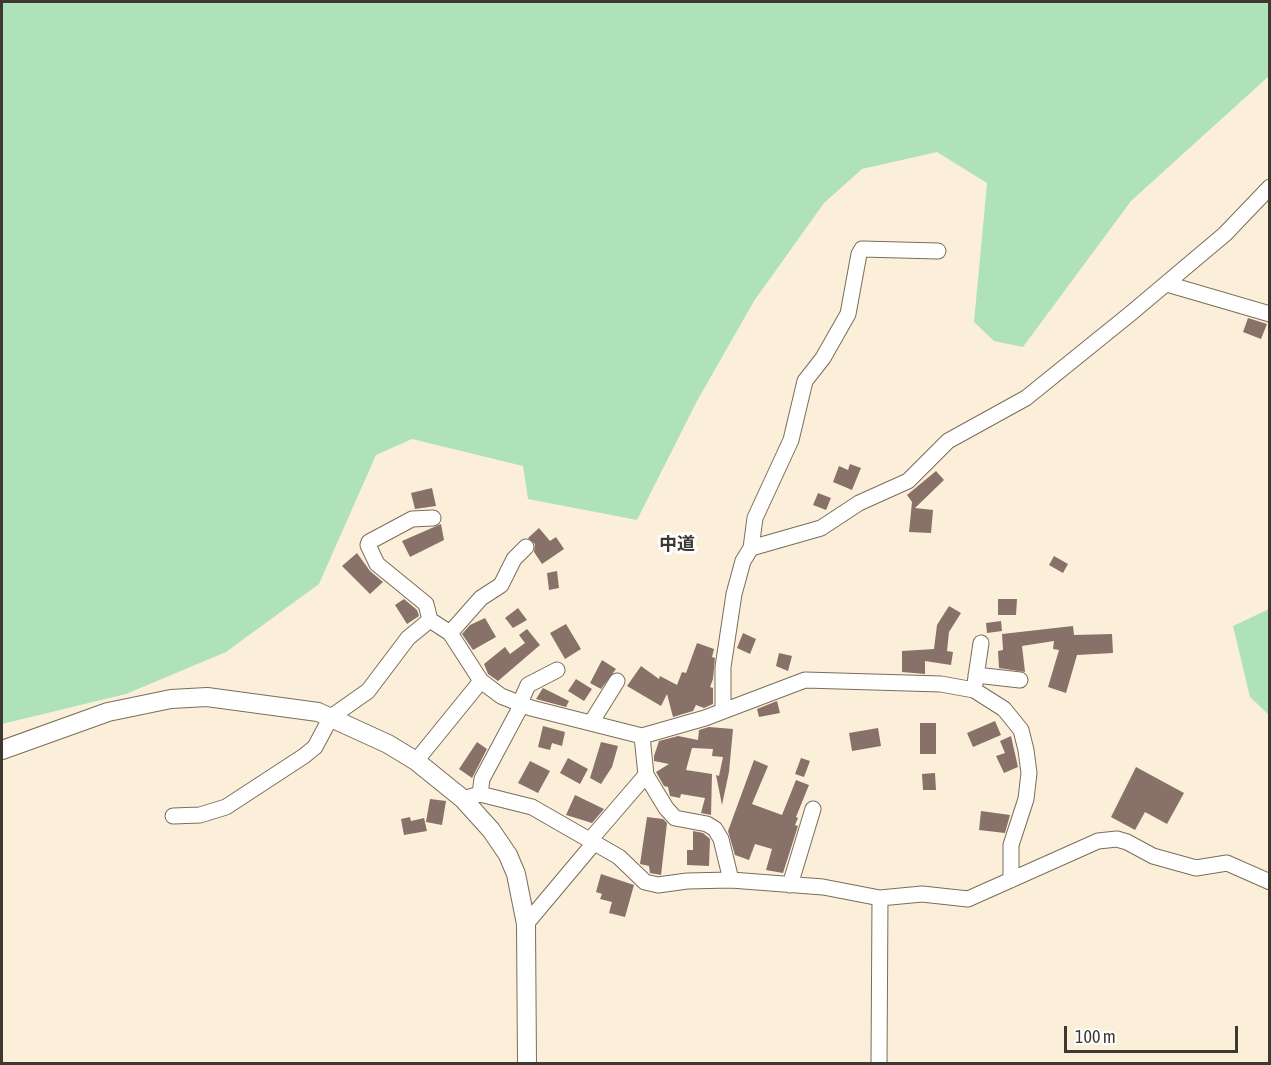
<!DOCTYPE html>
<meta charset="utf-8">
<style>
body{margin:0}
#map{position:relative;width:1271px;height:1065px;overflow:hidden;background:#fcefd9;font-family:"Asap Condensed",sans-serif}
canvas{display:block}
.frame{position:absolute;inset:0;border:3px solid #3e3930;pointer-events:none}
.scale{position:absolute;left:1064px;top:1026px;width:174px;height:27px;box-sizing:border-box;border:3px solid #3e3930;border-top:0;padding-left:8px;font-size:18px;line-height:21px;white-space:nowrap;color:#3e3930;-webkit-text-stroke:4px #fefefe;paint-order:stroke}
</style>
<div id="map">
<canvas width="1271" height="1065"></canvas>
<div class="frame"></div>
<div class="scale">100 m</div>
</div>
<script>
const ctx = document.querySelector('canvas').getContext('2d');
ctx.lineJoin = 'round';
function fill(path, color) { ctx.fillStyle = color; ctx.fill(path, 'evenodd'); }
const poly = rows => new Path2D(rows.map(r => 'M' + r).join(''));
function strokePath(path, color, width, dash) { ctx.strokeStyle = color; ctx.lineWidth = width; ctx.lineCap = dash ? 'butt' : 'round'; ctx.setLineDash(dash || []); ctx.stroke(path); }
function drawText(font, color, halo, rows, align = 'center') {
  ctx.font = font + ' "Asap Condensed","Noto Sans JP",sans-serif'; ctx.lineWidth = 6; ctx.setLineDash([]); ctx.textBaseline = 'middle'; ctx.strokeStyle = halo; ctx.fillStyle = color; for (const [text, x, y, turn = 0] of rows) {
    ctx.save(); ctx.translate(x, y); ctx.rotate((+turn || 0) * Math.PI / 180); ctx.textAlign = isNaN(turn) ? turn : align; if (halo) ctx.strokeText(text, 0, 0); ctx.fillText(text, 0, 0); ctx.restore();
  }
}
fill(poly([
 [2,2,1269,2,1269,76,1131,201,1023,347,994,341,974,322,987,183,937,152,862,169,824,203,754,301,697,401,637,520,528,499,523,466,412,439,376,455,319,584,226,652,126,694,2,724],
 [1269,609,1269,715,1250,697,1233,626]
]), '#b0e2ba');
fill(poly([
 [1248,318,1267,324,1261,339,1243,332],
 [850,464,861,468,852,490,833,482,839,466,848,470],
 [936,471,944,480,915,508,933,510,931,533,909,532,912,502,907,495],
 [432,488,436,506,415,509,411,493],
 [818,493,831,498,826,510,813,505],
 [441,524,444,540,410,557,402,541],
 [539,528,550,541,556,537,564,549,542,564,534,552,535,544,528,538],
 [357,553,370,571,383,582,370,594,342,566],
 [1054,556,1068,564,1063,573,1049,565],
 [557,571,559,588,549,590,547,573],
 [404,599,417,610,419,616,407,624,395,605],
 [998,599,1017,599,1016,615,998,615],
 [949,606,961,613,949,632,947,651,953,652,951,665,925,661,925,674,902,672,902,651,934,649,937,625],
 [518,608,527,620,513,628,505,618],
 [485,618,496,637,473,650,462,634,470,625],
 [1001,621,1002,631,987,633,986,623],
 [566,624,581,649,565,659,550,633],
 [1073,626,1074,635,1112,634,1113,653,1077,655,1066,693,1048,687,1059,650,1053,649,1054,641,1022,646,1025,672,999,668,998,651,1003,650,1002,634],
 [527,629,540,645,498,681,488,674,484,664,505,647,510,654,525,643,519,635],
 [743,633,756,639,750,654,737,648],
 [697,643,714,649,712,657,715,658,713,679,710,687,713,688,713,704,704,708,696,705,693,711,673,717,667,694,661,706,627,686,641,666,659,679,660,676,677,685,682,672,686,673],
 [779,653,792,656,788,671,776,666],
 [602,660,616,669,601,689,590,683],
 [576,679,592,689,584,701,568,691],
 [543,688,569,701,566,707,536,699],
 [777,701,780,713,759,717,757,709],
 [995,721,1001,735,973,747,967,733],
 [920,723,936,723,936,754,920,754],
 [543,726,565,732,562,746,552,743,550,750,538,747],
 [709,727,733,729,729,772,722,805,716,775,719,776,723,757,712,756,713,749,692,748,686,770,712,774,711,815,701,813,705,798,681,794,680,798,670,796,668,787,664,786,656,772,669,764,654,761,654,756,659,741,678,736,698,740,699,730],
 [878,728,881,746,852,751,849,733],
 [1011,736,1018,767,1004,773,996,756,1005,753,1000,741],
 [477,742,487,749,472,778,459,769],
 [601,742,618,746,612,767,601,784,590,778],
 [568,758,588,769,580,784,560,773],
 [801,758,810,761,804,777,795,774],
 [754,760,768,766,752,804,782,815,796,780,809,785,796,817,798,818,795,825,798,826,783,873,766,870,772,849,755,844,749,860,735,855,728,831],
 [530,761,550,771,538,793,518,783],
 [1136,767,1184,793,1167,824,1145,812,1135,830,1111,817],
 [935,773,936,790,923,790,922,774],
 [575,795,604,809,592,823,566,815],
 [430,799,446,801,442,825,426,822],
 [981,811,1010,815,1005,833,979,830],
 [410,817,411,821,424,818,427,831,404,835,401,819],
 [647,817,663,819,667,823,661,875,650,873,649,866,640,864],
 [693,831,703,833,710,839,709,866,687,865,687,850,693,850],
 [601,874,634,885,625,917,609,913,612,902,600,899,602,894,596,892]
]), '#887168');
const minor = poly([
 [1167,284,1270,314],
 [751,548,821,528,859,503,908,481,948,441,1026,398,1130,314,1225,234,1270,187],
 [430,620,426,604,377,564,368,545,369,542,412,519,433,518],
 [450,633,481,598,501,585,514,559,526,547],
 [976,675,1020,680],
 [974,690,981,643],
 [520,703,528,685,557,670],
 [723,710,723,667,734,594,743,561,751,548,755,518,791,440,805,381,823,358,848,314,859,254,862,249,938,251],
 [591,723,617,681],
 [642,736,646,775,666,808,675,818,707,824,715,829,721,839,731,880],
 [416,761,481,681],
 [480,794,482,779,522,704],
 [463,799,480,794,532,807,619,857,645,882,658,885,687,881,731,880,823,887,880,898,922,894,968,899,1098,841,1117,839,1127,842,1153,856,1196,868,1227,863,1270,882],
 [173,816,200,815,226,807,304,756,315,747,331,717,368,691,408,638,430,620,450,633,481,681,501,696,531,708,642,736,705,718,805,680,941,684,974,690,1004,709,1021,730,1026,750,1029,773,1026,799,1011,845,1011,880],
 [590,840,646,775],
 [790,885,813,809],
 [526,924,594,843],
 [879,1064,880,898]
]);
const major = poly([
 [2,750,108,712,171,699,207,697,318,712,388,744,416,761,463,799,491,830,508,855,516,874,526,924,527,1064]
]);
strokePath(minor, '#796e5b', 17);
strokePath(major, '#796e5b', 20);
strokePath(minor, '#fff', 15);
strokePath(major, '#fff', 18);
drawText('bold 18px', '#3e3930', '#fefefe', [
 ["中道",677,544]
]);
</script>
